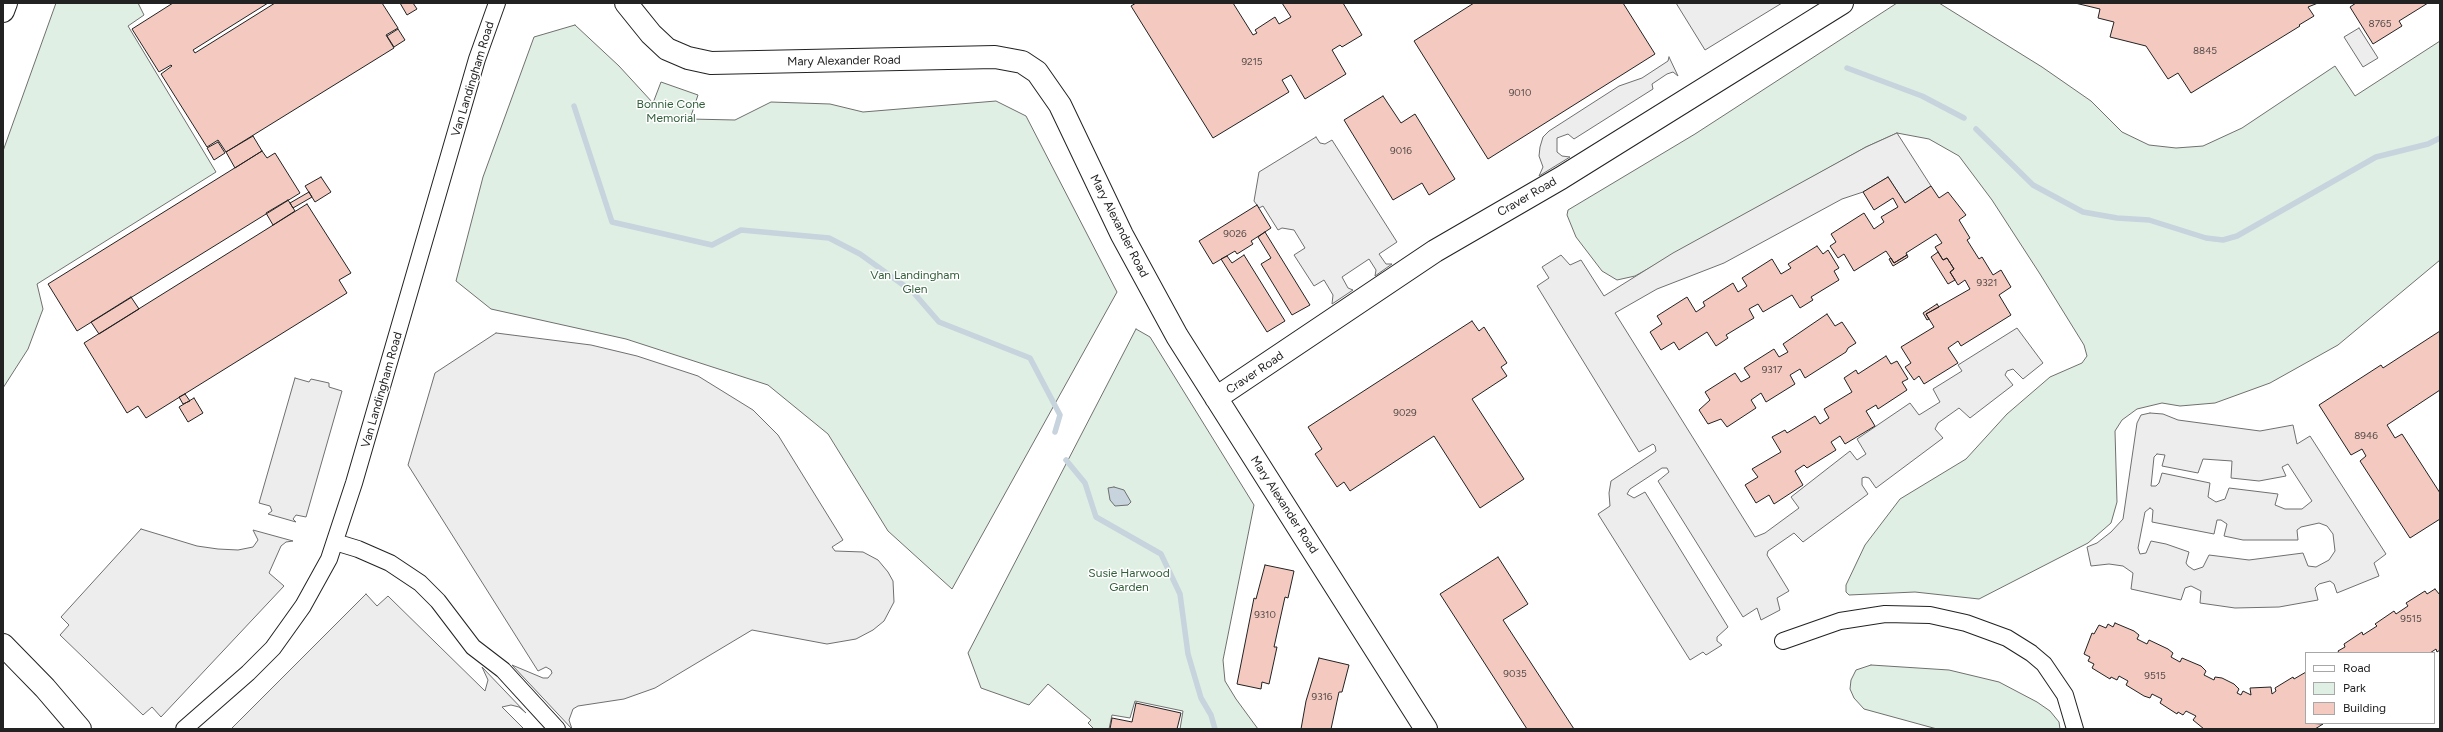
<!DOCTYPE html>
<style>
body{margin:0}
#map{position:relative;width:2443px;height:732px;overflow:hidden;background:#fff;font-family:Figtree,sans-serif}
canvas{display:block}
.frame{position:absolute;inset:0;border:4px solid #222;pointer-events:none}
.legend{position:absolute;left:2305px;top:652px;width:130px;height:72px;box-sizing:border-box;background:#fff;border:1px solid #a7a7a7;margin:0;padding:5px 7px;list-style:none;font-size:12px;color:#222}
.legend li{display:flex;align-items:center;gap:8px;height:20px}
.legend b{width:20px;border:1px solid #a7a7a7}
</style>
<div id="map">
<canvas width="2443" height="732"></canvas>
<div class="frame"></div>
<ul class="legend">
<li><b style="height:5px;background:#fff"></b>Road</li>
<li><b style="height:11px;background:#e0efe3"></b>Park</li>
<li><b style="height:11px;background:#f3c9c0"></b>Building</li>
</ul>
</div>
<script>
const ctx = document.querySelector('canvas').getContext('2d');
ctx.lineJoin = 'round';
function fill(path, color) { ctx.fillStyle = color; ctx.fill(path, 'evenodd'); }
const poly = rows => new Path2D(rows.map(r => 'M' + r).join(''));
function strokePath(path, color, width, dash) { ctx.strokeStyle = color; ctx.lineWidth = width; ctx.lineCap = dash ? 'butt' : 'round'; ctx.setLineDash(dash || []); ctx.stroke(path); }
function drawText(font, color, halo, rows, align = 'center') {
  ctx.font = font + ' Figtree,sans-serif'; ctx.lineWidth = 3; ctx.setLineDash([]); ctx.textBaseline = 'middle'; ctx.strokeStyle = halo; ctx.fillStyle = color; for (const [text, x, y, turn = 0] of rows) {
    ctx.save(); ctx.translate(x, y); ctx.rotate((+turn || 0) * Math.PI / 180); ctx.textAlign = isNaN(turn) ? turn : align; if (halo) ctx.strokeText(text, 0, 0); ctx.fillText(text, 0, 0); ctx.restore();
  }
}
const green = poly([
 [56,3,138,3,144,15,128,26,216,172,37,284,43,309,28,349,3,388,3,151,56,3],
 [1897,3,1939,3,2042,67,2091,101,2122,132,2149,145,2176,148,2203,146,2242,128,2335,66,2355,96,2440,41,2440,260,2338,345,2270,383,2215,403,2180,406,2162,403,2137,409,2122,420,2115,431,2117,502,2111,523,2088,543,1979,599,1915,592,1849,595,1846,592,1846,585,1865,545,1900,499,1966,459,2007,414,2050,377,2082,363,2087,356,2084,345,2040,274,1992,200,1959,156,1929,139,1897,133,1866,147,1635,276,1617,280,1602,271,1576,237,1567,215,1568,210,1695,134,1897,3],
 [575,25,619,66,653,103,661,82,698,95,690,119,735,120,771,102,830,104,863,112,996,101,1026,116,1117,292,952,589,888,531,828,434,768,385,626,339,491,309,456,281,483,177,534,37,575,25],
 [1136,329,1150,337,1254,505,1223,660,1225,681,1236,699,1258,729,1180,729,1183,711,1135,701,1130,718,1112,715,1109,729,1094,729,1088,723,1091,720,1048,684,1029,705,981,688,968,653,1136,329],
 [1871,665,1949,670,1999,682,2037,702,2050,711,2059,722,2060,729,1937,729,1864,709,1854,698,1850,689,1851,680,1856,670,1871,665]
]);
fill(green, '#e0efe3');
strokePath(green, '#6f6f6f', 1);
const parking = poly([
 [1676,3,1782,3,1705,50,1676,3],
 [2359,28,2378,58,2363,67,2344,37,2359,28],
 [1669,57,1678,76,1673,72,1667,74,1652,84,1653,89,1574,139,1568,134,1557,138,1557,152,1562,156,1570,157,1539,176,1543,167,1539,156,1540,147,1543,137,1549,131,1619,86,1642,78,1668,61,1669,57],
 [1897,133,1931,186,1905,203,1888,177,1863,192,1842,199,1724,263,1657,289,1615,313,1755,537,1765,533,1799,508,1791,497,1850,451,1857,460,1866,454,1857,439,1910,403,1919,415,1940,402,1933,389,1962,371,1958,365,2017,328,2043,363,2023,379,2013,369,2007,371,2005,375,2013,385,1970,418,1959,408,1938,423,1935,429,1943,438,1876,488,1869,478,1865,477,1862,478,1862,485,1868,494,1803,542,1794,533,1768,551,1767,555,1789,591,1777,598,1780,610,1761,620,1757,608,1743,617,1658,481,1669,472,1667,468,1662,468,1630,489,1627,494,1634,498,1645,492,1728,627,1717,637,1717,641,1722,645,1706,655,1703,652,1690,660,1598,514,1610,506,1609,493,1611,481,1652,454,1656,451,1655,446,1653,444,1639,452,1537,286,1549,278,1542,267,1561,255,1570,265,1581,260,1604,296,1673,253,1866,147,1897,133],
 [1316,137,1320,143,1325,144,1332,140,1397,242,1379,254,1386,264,1392,264,1375,276,1376,270,1369,259,1342,277,1348,288,1353,290,1332,304,1333,295,1324,280,1314,286,1294,255,1305,248,1294,230,1282,228,1278,230,1263,206,1259,208,1254,201,1259,172,1316,137],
 [496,333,591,345,637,356,698,376,753,410,778,435,843,540,832,547,835,551,863,552,878,560,888,572,893,581,894,602,884,621,873,630,856,639,827,644,752,630,655,688,624,699,578,706,573,709,569,720,572,729,512,665,543,678,548,678,552,673,551,670,546,667,538,671,408,465,435,373,496,333],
 [295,378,309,382,311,379,329,383,329,387,342,391,306,517,296,515,293,519,296,522,268,514,272,511,270,506,259,503,295,378],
 [2150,413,2163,414,2178,420,2260,431,2293,425,2297,444,2310,436,2386,554,2374,563,2379,576,2337,593,2334,584,2330,581,2319,584,2315,588,2318,600,2279,607,2235,608,2200,603,2201,591,2191,586,2185,588,2181,600,2131,589,2133,573,2123,566,2109,564,2091,566,2087,547,2097,543,2111,532,2123,519,2137,423,2141,415,2150,413],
 [2157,454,2165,455,2162,466,2198,473,2203,459,2232,461,2231,478,2259,481,2286,476,2282,467,2288,464,2312,501,2302,509,2285,509,2275,505,2278,494,2229,488,2225,499,2216,502,2208,497,2210,483,2162,473,2159,483,2156,486,2151,486,2154,457,2157,454],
 [2150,508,2153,510,2152,522,2214,534,2217,520,2221,520,2227,524,2224,536,2243,540,2298,540,2297,530,2301,527,2319,523,2327,526,2333,534,2335,551,2329,560,2316,567,2308,566,2303,553,2249,560,2209,555,2203,567,2194,570,2188,566,2186,563,2189,552,2166,544,2151,541,2146,553,2140,554,2138,548,2145,512,2150,508],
 [141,529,197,546,218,549,238,550,253,547,258,540,253,530,293,541,286,542,281,546,269,573,284,586,161,717,152,707,143,715,60,635,69,625,61,617,141,529],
 [366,594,377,606,388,596,485,691,488,680,482,667,526,713,519,707,511,705,502,707,524,729,231,729,366,594]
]);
fill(parking, '#ededed');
strokePath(parking, '#6f6f6f', 1);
const water = poly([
 [1114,487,1124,490,1131,502,1128,505,1115,506,1110,500,1108,488,1114,487]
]);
fill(water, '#c7d3dd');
strokePath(water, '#6f6f6f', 1);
strokePath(poly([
 [1847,68,1922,96,1964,118],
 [574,106,612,222,712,245,741,230,829,238,860,254,913,292,939,322,1030,358,1060,415,1055,432],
 [1976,129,2033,185,2083,212,2117,218,2149,220,2206,238,2223,240,2237,236,2376,157,2428,144,2440,138],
 [1066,460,1085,483,1096,517,1161,554,1180,594,1188,654,1201,698,1211,715,1215,729]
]), '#c7d3dd', 5.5);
const building = poly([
 [173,3,268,3,193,50,195,53,275,3,382,3,398,28,386,35,394,48,226,152,218,140,207,147,161,74,172,66,171,65,159,72,132,29,173,3],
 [400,3,413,3,417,9,407,15,400,3],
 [1136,3,1233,3,1253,35,1257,33,1255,30,1275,17,1279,24,1291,17,1282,3,1343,3,1362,35,1342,47,1340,45,1332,50,1346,74,1305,99,1291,75,1282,80,1289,92,1213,138,1131,6,1136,3],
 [1474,3,1623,3,1655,54,1488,159,1414,41,1474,3],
 [2075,3,2318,3,2308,7,2314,16,2299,25,2300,26,2191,93,2178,73,2168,79,2146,46,2110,37,2114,22,2098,18,2100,9,2075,3],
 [2356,3,2428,3,2399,21,2402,26,2373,44,2350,7,2356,3],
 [398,29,405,40,394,47,387,36,398,29],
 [1383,96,1401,123,1415,114,1455,179,1429,195,1422,183,1393,200,1344,120,1383,96],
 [253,136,262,151,235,168,226,152,253,136],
 [218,142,225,153,214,160,207,148,218,142],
 [262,151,267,158,275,153,300,193,77,331,48,284,262,151],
 [321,177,331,192,315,202,305,186,321,177],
 [1888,177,1905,203,1931,186,1939,198,1948,192,1966,215,1959,220,1970,238,1967,240,1979,259,1982,257,1993,275,2001,270,2011,287,1999,295,2011,315,1961,346,1958,341,1948,348,1958,363,1924,384,1919,376,1914,380,1905,367,1911,363,1901,347,1934,327,1926,314,1970,289,1965,280,1958,285,1955,280,1950,272,1954,269,1947,258,1943,260,1935,247,1942,243,1936,234,1906,253,1907,255,1894,263,1886,251,1854,271,1844,254,1838,258,1830,246,1836,242,1831,234,1864,213,1874,229,1884,222,1881,217,1898,207,1893,198,1874,210,1863,192,1888,177],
 [309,192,312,197,293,208,290,203,309,192],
 [288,200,295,211,273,225,266,213,288,200],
 [307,204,351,273,339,280,347,293,146,418,138,406,127,413,84,343,307,204],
 [1257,205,1271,228,1251,241,1253,244,1237,254,1235,251,1213,264,1199,241,1257,205],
 [1265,232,1310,305,1292,315,1261,264,1271,258,1258,237,1265,232],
 [1817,246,1823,254,1828,250,1839,268,1834,271,1839,280,1811,297,1813,300,1800,308,1792,295,1763,312,1758,304,1749,309,1754,318,1726,335,1728,338,1716,346,1707,332,1679,350,1674,342,1661,350,1650,332,1662,324,1657,316,1687,297,1696,312,1705,306,1703,302,1733,283,1738,292,1747,286,1742,278,1772,259,1781,274,1791,268,1788,264,1817,246],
 [1938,252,1943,260,1947,258,1954,269,1950,272,1955,280,1948,284,1931,257,1938,252],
 [1244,255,1285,321,1267,332,1221,259,1227,256,1232,263,1244,255],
 [1907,255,1908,257,1893,266,1889,259,1891,258,1894,263,1907,255],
 [131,297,139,309,99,334,91,322,131,297],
 [1937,304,1939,307,1926,314,1929,319,1927,320,1923,313,1937,304],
 [1827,314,1835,326,1842,322,1856,343,1848,348,1846,352,1805,378,1800,369,1790,375,1795,384,1766,402,1761,393,1751,400,1756,408,1727,427,1721,419,1708,424,1699,410,1710,400,1705,392,1735,373,1741,382,1750,377,1744,368,1774,349,1779,357,1788,352,1783,344,1827,314],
 [1472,321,1479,331,1484,327,1507,363,1501,367,1507,376,1472,399,1524,479,1480,508,1434,436,1350,491,1344,482,1337,487,1315,454,1322,449,1308,427,1472,321],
 [2440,331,2440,390,2387,425,2395,438,2402,434,2440,493,2440,519,2410,538,2360,461,2366,456,2362,449,2351,455,2319,405,2381,365,2383,368,2440,331],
 [1886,356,1891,364,1897,361,1908,379,1902,382,1907,390,1878,409,1876,405,1866,411,1875,426,1845,444,1840,436,1831,442,1836,450,1807,468,1804,465,1795,471,1803,485,1774,504,1769,495,1756,503,1745,485,1758,477,1752,469,1781,452,1772,437,1785,430,1787,433,1815,416,1820,424,1829,418,1824,409,1852,392,1844,378,1856,370,1858,374,1886,356],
 [185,394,190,401,183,404,179,397,185,394],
 [194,398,203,413,188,422,179,407,194,398],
 [1498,557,1528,604,1503,620,1574,729,1527,729,1440,594,1498,557],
 [1265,565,1294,571,1288,598,1285,597,1274,647,1277,647,1269,684,1262,682,1261,689,1237,684,1254,598,1256,599,1265,565],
 [2435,589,2440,595,2440,650,2437,652,2436,649,2430,653,2339,653,2338,651,2345,647,2344,644,2362,632,2363,635,2377,626,2375,624,2394,611,2396,614,2408,606,2406,603,2425,591,2427,594,2435,589],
 [2115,623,2134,631,2139,635,2137,639,2147,644,2149,640,2168,649,2173,653,2171,657,2180,662,2182,658,2201,666,2206,671,2204,675,2214,680,2215,677,2222,678,2234,684,2239,689,2237,693,2241,695,2243,691,2251,695,2250,688,2271,687,2272,694,2276,691,2275,688,2293,677,2294,679,2306,672,2306,723,2323,724,2315,729,2204,729,2193,720,2196,716,2186,711,2183,715,2178,712,2177,714,2160,703,2162,699,2152,694,2150,698,2144,696,2126,685,2128,681,2119,676,2117,680,2111,677,2110,679,2092,668,2094,664,2088,661,2090,657,2084,654,2092,633,2094,634,2099,625,2106,628,2108,624,2113,627,2115,623],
 [1319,658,1349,665,1342,692,1339,692,1331,729,1301,729,1306,701,1319,658],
 [1136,703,1181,713,1177,729,1110,729,1112,718,1132,722,1136,703]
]);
fill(building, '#f3c9c0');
strokePath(building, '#222', 1);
const street = poly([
 [335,542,358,549,390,563,420,583,438,601,473,647,503,670,557,729],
 [1783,641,1840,621,1885,614,1930,615,1966,623,2007,638,2031,653,2044,664,2065,695,2075,729],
 [184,729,248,673,273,648,303,606,329,559,354,483,477,59,497,3]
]);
const secondary = poly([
 [626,3,651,34,667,49,688,58,711,63,995,57,1022,62,1037,72,1060,105,1122,235,1177,336,1426,729],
 [1216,398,1435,251,1561,178,1842,3],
 [3,645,45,688,80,729]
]);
const primary = poly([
 [3,11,6,3]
]);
strokePath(street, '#222', 18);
strokePath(secondary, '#222', 24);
strokePath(primary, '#222', 24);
strokePath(street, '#fff', 16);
strokePath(secondary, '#fff', 22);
strokePath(primary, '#fff', 22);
drawText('10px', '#564c4a', null, [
 ["8765",2380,24],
 ["8845",2205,51],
 ["9215",1252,62],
 ["9010",1520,93],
 ["9016",1401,151],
 ["9026",1235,234],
 ["9321",1987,283],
 ["9317",1772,370],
 ["9029",1405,413],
 ["8946",2366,436],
 ["9310",1265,615],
 ["9515",2411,619],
 ["9035",1515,674],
 ["9515",2155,676],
 ["9316",1322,697]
]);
drawText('12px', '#222', '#fff', [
 ["Mary Alexander Road",844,61,-1],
 ["Van Landingham Road",473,79,-73],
 ["Craver Road",1527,197,-30],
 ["Mary Alexander Road",1119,226,63],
 ["Craver Road",1255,373,-34],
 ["Van Landingham Road",382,390,-74],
 ["Mary Alexander Road",1284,505,57]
]);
drawText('12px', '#2f5e38', '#fff', [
 ["Bonnie Cone",671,104],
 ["Memorial",671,118],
 ["Van Landingham",915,275],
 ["Glen",915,289],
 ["Susie Harwood",1129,573],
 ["Garden",1129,587]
]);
</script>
